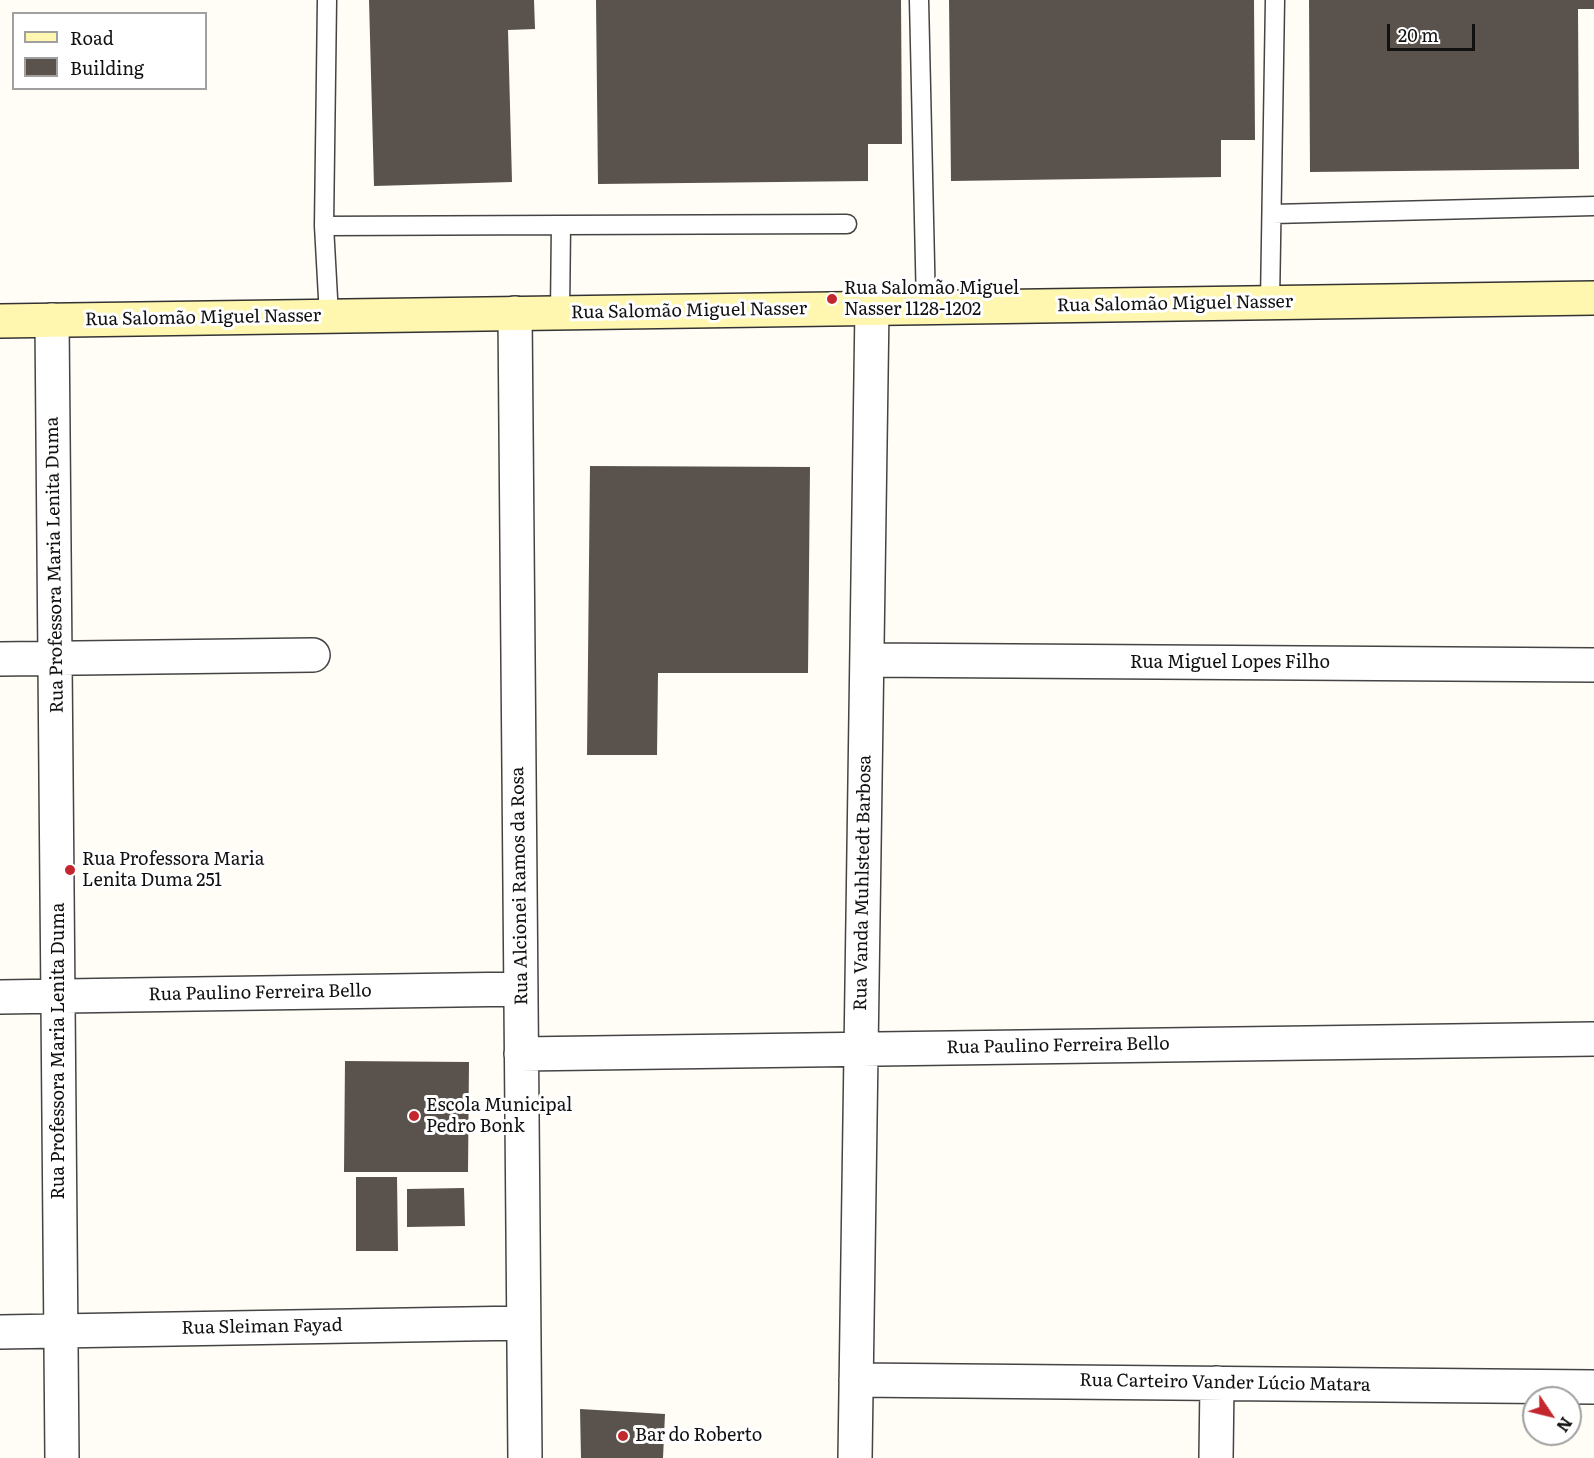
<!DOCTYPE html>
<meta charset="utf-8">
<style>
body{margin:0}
#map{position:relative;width:1594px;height:1458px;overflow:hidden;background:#fffdf5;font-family:Literata,serif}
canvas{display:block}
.legend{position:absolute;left:12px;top:12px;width:195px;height:78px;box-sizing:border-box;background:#fff;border:2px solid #a0a0a0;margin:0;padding:8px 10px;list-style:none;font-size:18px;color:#111}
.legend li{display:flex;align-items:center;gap:12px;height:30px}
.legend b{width:30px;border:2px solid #a0a0a0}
.north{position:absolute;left:1522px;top:1386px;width:60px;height:60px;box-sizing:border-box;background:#fff;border:2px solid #a0a0a0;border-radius:50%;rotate:125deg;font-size:16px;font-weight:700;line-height:24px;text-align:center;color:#111}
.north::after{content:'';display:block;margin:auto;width:21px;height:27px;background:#c4262e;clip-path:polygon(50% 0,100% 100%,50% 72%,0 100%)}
.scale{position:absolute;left:1387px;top:24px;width:88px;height:27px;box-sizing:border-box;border:3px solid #111;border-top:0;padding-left:8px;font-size:18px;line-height:21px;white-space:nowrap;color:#111;-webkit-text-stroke:4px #fff;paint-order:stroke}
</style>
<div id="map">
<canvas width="1594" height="1458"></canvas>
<ul class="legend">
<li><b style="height:8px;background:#fff6b0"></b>Road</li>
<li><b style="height:16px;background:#5a524d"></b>Building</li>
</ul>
<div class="north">N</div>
<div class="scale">20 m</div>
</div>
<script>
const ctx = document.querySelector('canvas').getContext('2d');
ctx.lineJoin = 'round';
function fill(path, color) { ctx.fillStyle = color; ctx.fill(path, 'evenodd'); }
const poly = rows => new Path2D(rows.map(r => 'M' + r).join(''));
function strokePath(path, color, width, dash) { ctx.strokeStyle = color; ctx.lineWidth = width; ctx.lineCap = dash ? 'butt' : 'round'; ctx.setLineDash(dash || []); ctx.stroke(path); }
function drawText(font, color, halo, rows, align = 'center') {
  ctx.font = font + ' Literata,serif'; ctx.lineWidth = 6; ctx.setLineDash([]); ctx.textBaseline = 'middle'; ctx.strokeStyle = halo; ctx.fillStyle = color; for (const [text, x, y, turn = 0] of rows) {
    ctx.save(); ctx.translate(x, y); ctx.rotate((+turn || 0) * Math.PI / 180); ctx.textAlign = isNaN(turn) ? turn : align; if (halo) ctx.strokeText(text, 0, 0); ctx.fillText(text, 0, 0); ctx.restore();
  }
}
fill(poly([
 [369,0,534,0,535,29,508,30,512,182,374,186],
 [596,0,901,0,902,144,868,144,868,181,598,184],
 [949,0,1254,0,1255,140,1221,140,1221,177,951,181],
 [1309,0,1594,0,1594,9,1578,9,1579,169,1310,172],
 [590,466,810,467,808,673,658,673,657,755,587,755],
 [345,1061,469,1062,468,1172,344,1172],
 [356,1177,397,1177,398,1251,356,1251],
 [464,1188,465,1226,407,1227,407,1189],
 [580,1409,665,1414,663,1458,581,1458]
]), '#5a524d');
const lane = poly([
 [919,0,926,307],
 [1273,214,1594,206],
 [561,225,847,224],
 [324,226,327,0],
 [1270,302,1275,0],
 [329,316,324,226,561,225,560,313]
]);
const street = poly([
 [515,313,525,1458],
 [52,320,62,1458],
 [0,659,313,655],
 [867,660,1594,665],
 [0,997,521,989],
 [521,1054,1594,1039],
 [0,1332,523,1323],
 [856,1380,1594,1387],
 [855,1458,872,308],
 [1216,1458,1217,1383]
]);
const secondary = poly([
 [0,321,1594,298]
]);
strokePath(lane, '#444', 21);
strokePath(street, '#444', 36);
strokePath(secondary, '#333', 36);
strokePath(lane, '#fff', 18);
strokePath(street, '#fff', 33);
strokePath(secondary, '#fff6b0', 33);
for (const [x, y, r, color] of [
 [832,299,6,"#c4262e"],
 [70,870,6,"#c4262e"],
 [414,1116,6,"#c4262e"],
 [623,1436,6,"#c4262e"]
]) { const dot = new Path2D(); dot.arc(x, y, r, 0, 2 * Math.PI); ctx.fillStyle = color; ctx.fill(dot); strokePath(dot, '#fff', 2); }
drawText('18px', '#111', '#fff', [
 ["Rua Salomão Miguel",844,289],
 ["Nasser 1128-1202",844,310],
 ["Rua Professora Maria",82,860],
 ["Lenita Duma 251",82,881],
 ["Escola Municipal",426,1106],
 ["Pedro Bonk",426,1127],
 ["Bar do Roberto",635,1436]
], 'left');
drawText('18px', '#111', '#fff', [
 ["Rua Salomão Miguel Nasser",1175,304,-1],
 ["Rua Salomão Miguel Nasser",689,311,-1],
 ["Rua Salomão Miguel Nasser",203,318,-1],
 ["Rua Professora Maria Lenita Duma",55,565,-91],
 ["Rua Miguel Lopes Filho",1230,663],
 ["Rua Vanda Muhlstedt Barbosa",863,883,-89],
 ["Rua Alcionei Ramos da Rosa",520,886,-91],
 ["Rua Paulino Ferreira Bello",260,993,-1],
 ["Rua Paulino Ferreira Bello",1058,1046,-1],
 ["Rua Professora Maria Lenita Duma",59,1051,-90],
 ["Rua Sleiman Fayad",262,1327,-1],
 ["Rua Carteiro Vander Lúcio Matara",1225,1383,1]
]);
</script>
